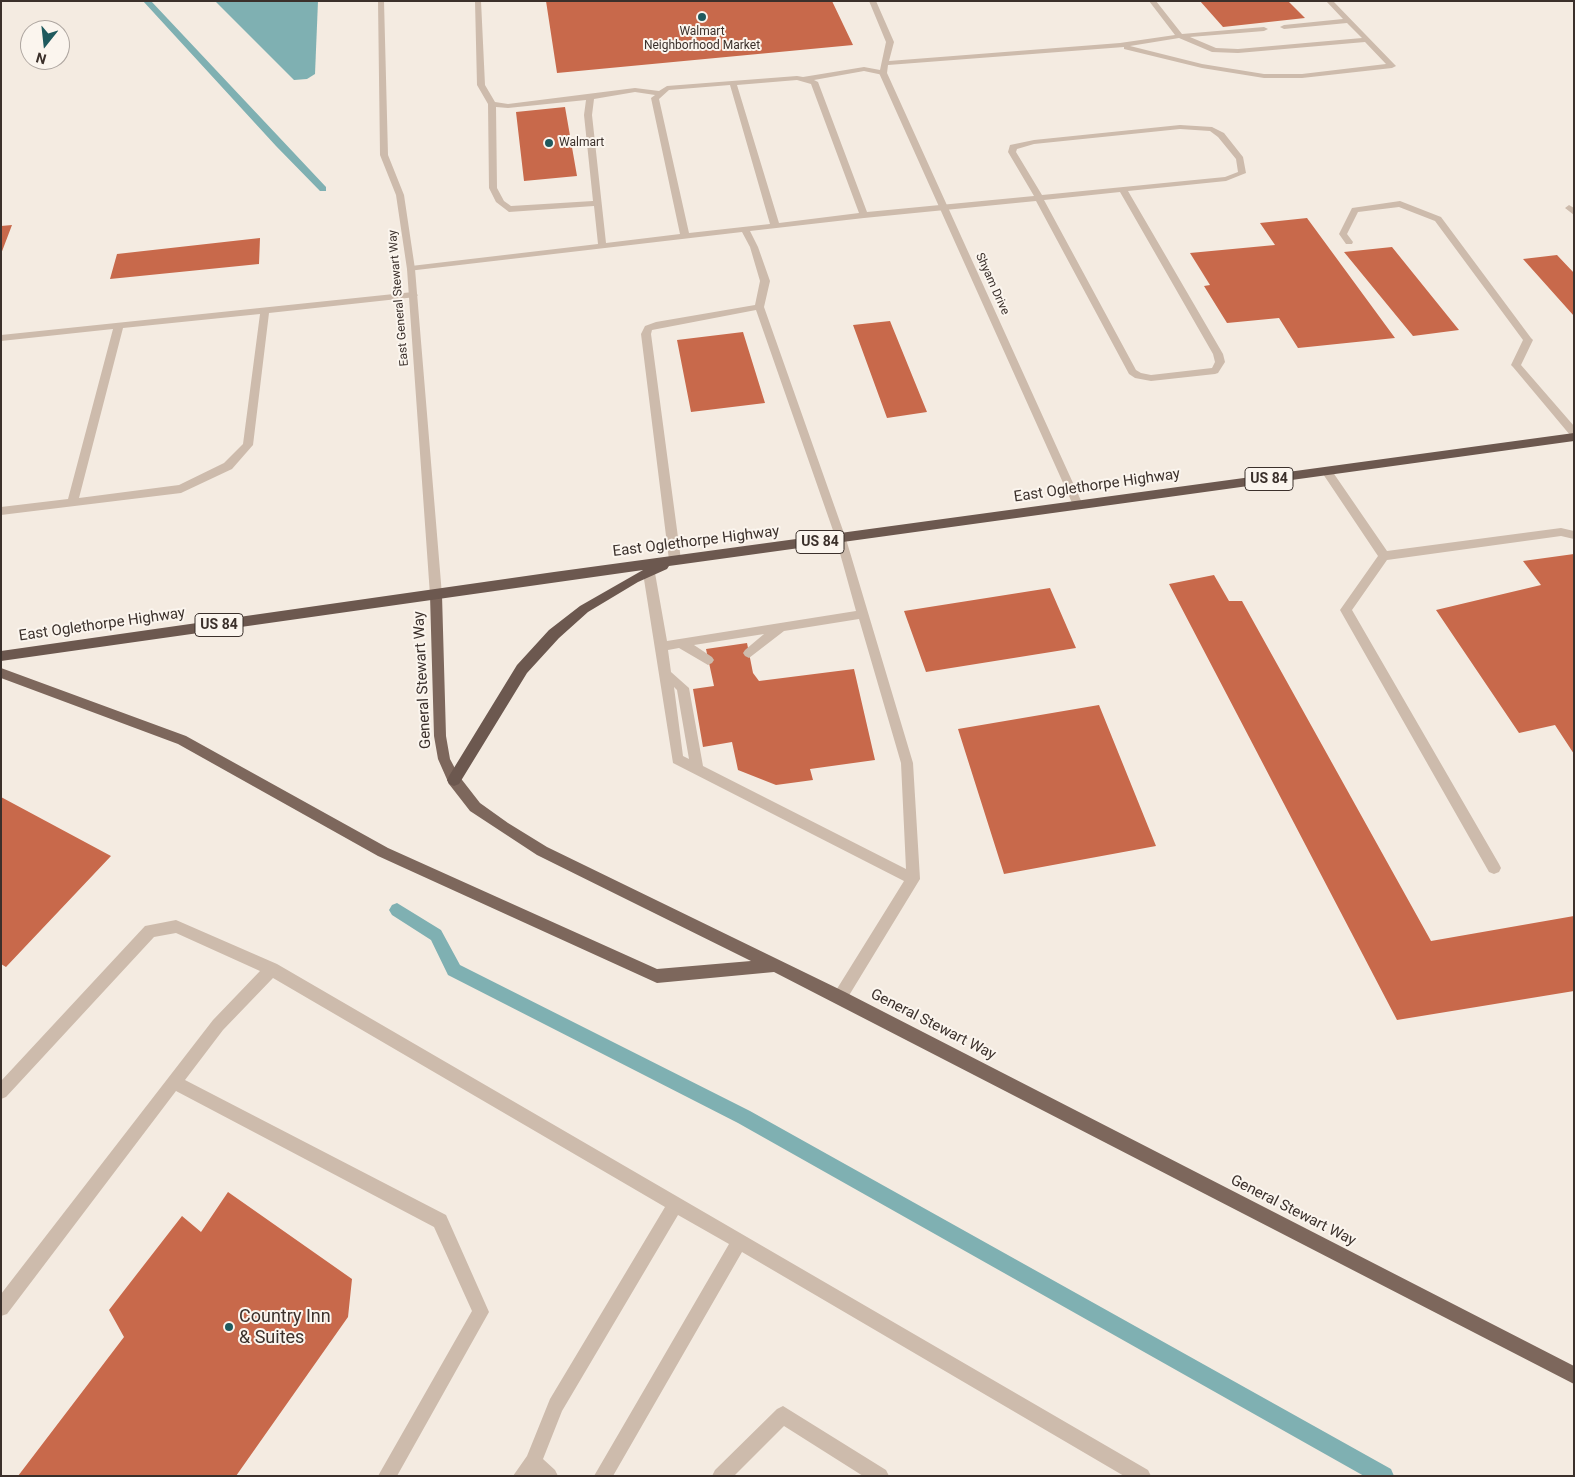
<!DOCTYPE html>
<style>
body{margin:0}
#map{position:relative;width:1575px;height:1477px;overflow:hidden;background:#f4ebe1;font-family:Roboto,sans-serif}
canvas{display:block}
.frame{position:absolute;inset:0;border:2px solid #3b302b;pointer-events:none}
.north{position:absolute;left:20px;top:20px;width:50px;height:50px;box-sizing:border-box;background:#fbf5ee;border:1px solid #aea6a0;border-radius:50%;rotate:196deg;font-size:14px;font-weight:700;line-height:20px;text-align:center;color:#3b302b}
.north::after{content:'';display:block;margin:auto;width:18px;height:22px;background:#1f5a5e;clip-path:polygon(50% 0,100% 100%,50% 72%,0 100%)}
</style>
<div id="map">
<canvas width="1575" height="1477"></canvas>
<div class="frame"></div>
<div class="north">N</div>
</div>
<script>
const ctx = document.querySelector('canvas').getContext('2d');
ctx.lineJoin = 'round';
function fill(path, color) { ctx.fillStyle = color; ctx.fill(path, 'evenodd'); }
const poly = rows => new Path2D(rows.map(r => 'M' + r).join(''));
function strokePath(path, color, width, dash) { ctx.strokeStyle = color; ctx.lineWidth = width; ctx.lineCap = dash ? 'butt' : 'round'; ctx.setLineDash(dash || []); ctx.stroke(path); }
function drawText(font, color, halo, rows, align = 'center') {
  ctx.font = font + ' Roboto,sans-serif'; ctx.lineWidth = 4; ctx.setLineDash([]); ctx.textBaseline = 'middle'; ctx.strokeStyle = halo; ctx.fillStyle = color; for (const [text, x, y, turn = 0] of rows) {
    ctx.save(); ctx.translate(x, y); ctx.rotate((+turn || 0) * Math.PI / 180); ctx.textAlign = isNaN(turn) ? turn : align; if (halo) ctx.strokeText(text, 0, 0); ctx.fillText(text, 0, 0); ctx.restore();
  }
}
fill(poly([
 [215,1,318,1,315,74,307,79,294,80]
]), '#7fb0b2');
fill(poly([
 [143,1,151,1,326,187,326,191,320,191,276,146,143,1],
 [397,903,441,930,460,965,750,1111,1391,1469,1394,1476,1364,1476,738,1123,448,975,431,940,392,915,389,910,392,905,397,903]
]), '#7fb0b2');
fill(poly([
 [546,1,832,1,853,45,557,73],
 [1200,1,1288,1,1305,18,1223,27],
 [565,107,577,176,524,181,516,112],
 [1307,218,1395,338,1298,348,1279,318,1227,323,1204,286,1210,285,1190,253,1275,245,1260,223],
 [12,225,1,254,1,226],
 [260,238,259,264,110,279,117,254],
 [1392,247,1459,330,1413,336,1344,252],
 [1557,255,1574,273,1574,316,1523,259],
 [890,321,927,412,887,418,853,325],
 [743,332,765,403,691,412,677,340],
 [1574,554,1574,754,1555,725,1519,733,1436,610,1541,585,1523,561],
 [1214,575,1229,601,1242,601,1431,941,1574,916,1574,991,1397,1020,1169,584],
 [1050,588,1076,648,926,672,904,611],
 [747,643,753,673,759,681,854,669,875,760,810,769,813,780,776,785,738,770,732,742,703,747,693,689,714,686,706,649],
 [1099,705,1156,846,1004,874,958,729],
 [1,797,111,856,6,967,1,964],
 [228,1192,352,1279,348,1317,236,1476,18,1476,124,1337,109,1310,182,1216,201,1232]
]), '#c8694b');
fill(poly([
 [475,1,481,1,485,85,495,102,508,104,635,88,659,91,667,86,797,76,803,77,864,67,880,70,886,42,869,1,876,1,894,42,889,61,1120,43,1175,35,1149,1,1156,1,1182,34,1264,27,1268,29,1264,31,1190,37,1216,48,1238,49,1362,38,1347,23,1284,29,1280,27,1284,25,1343,19,1326,1,1333,1,1396,66,1392,68,1302,78,1264,78,1202,68,1124,49,1124,47,888,65,887,73,883,75,864,71,814,80,818,82,867,212,1034,196,1008,152,1010,145,1034,140,1180,125,1212,127,1224,133,1243,157,1246,173,1226,181,1128,191,1223,354,1225,362,1218,373,1215,374,1151,381,1135,378,1129,374,1036,201,864,218,750,231,758,247,770,281,764,307,846,539,913,763,920,879,845,1002,840,1004,835,1002,833,997,835,992,904,881,673,763,643,573,649,569,655,573,667,641,856,611,836,539,756,310,652,330,651,334,681,560,675,564,669,560,641,334,645,326,656,322,755,305,760,281,750,247,742,232,408,271,407,269,411,266,598,244,594,206,509,212,496,202,489,188,488,104,477,85,475,1],
 [1179,38,1212,52,1238,53,1365,42,1386,64,1302,74,1264,74,1202,64,1130,46,1179,38],
 [797,80,811,84,859,213,779,223,737,85,797,80],
 [730,85,770,224,689,233,659,99,669,90,730,85],
 [635,92,655,95,651,98,680,234,606,243,592,115,594,99,635,92],
 [586,100,584,115,593,201,511,206,504,201,497,188,496,107,508,108,586,100],
 [1180,129,1210,131,1218,137,1236,159,1238,172,1225,177,1042,195,1016,152,1017,149,1034,144,1180,129],
 [1120,192,1213,354,1215,362,1212,368,1151,375,1141,373,1136,370,1044,200,1120,192],
 [859,619,901,763,906,869,703,766,689,688,671,672,668,650,679,648,708,665,712,663,714,660,712,657,694,645,764,634,745,650,743,653,745,656,749,658,784,631,859,619],
 [674,687,677,690,689,759,683,756,674,687],
 [1400,201,1441,217,1531,338,1533,340,1521,365,1574,426,1574,436,1570,435,1513,367,1511,365,1523,340,1435,221,1399,207,1358,212,1347,234,1353,242,1352,244,1346,244,1339,234,1352,208,1400,201],
 [1569,205,1574,208,1574,215,1565,208,1569,205],
 [413,292,418,295,416,297,269,313,253,445,232,469,181,493,1,515,1,507,68,499,113,329,1,341,1,335,413,292],
 [260,314,243,444,224,463,179,485,79,498,123,328,260,314],
 [1326,467,1330,468,1387,551,1561,528,1574,531,1574,539,1561,536,1387,560,1352,610,1499,864,1501,868,1499,872,1494,874,1489,872,1340,610,1378,556,1321,471,1326,467],
 [176,920,277,964,1148,1470,1151,1476,1124,1476,742,1252,613,1476,594,1476,729,1244,678,1215,562,1411,543,1459,555,1470,558,1476,513,1476,527,1456,550,1399,665,1207,273,978,223,1030,185,1080,446,1215,489,1312,397,1476,378,1476,472,1311,434,1227,176,1091,7,1314,1,1316,1,1294,213,1020,260,971,176,933,154,937,6,1097,1,1099,1,1081,145,926,176,920],
 [783,1406,886,1470,889,1476,863,1476,784,1426,734,1476,712,1476,715,1470,777,1409,783,1406]
]), '#cdbbac');
fill(poly([
 [378,1,384,1,388,155,404,195,415,269,442,595,436,599,430,595,407,269,396,195,380,155,378,1],
 [880,71,887,73,1083,505,1082,508,1074,508,1073,505,879,73,880,71]
]), '#cdbbac');
fill(poly([
 [436,591,442,595,446,736,450,759,459,776,480,803,508,823,547,847,845,992,1574,1366,1574,1384,774,972,657,983,378,856,178,744,1,678,1,668,186,736,388,848,657,969,751,961,537,855,470,811,449,784,438,759,434,736,430,595,436,591]
]), '#7d675c');
fill(poly([
 [1574,433,1574,441,669,566,667,569,638,582,588,612,559,638,527,673,459,784,454,786,449,784,447,780,449,776,517,665,549,630,580,606,643,570,1,661,1,651,554,572,1574,433]
]), '#6c584f');
for (const [x, y, r, color] of [
 [702,17,5,"#1f5a5e"],
 [549,143,5,"#1f5a5e"],
 [229,1327,5,"#1f5a5e"]
]) { const dot = new Path2D(); dot.arc(x, y, r, 0, 2 * Math.PI); ctx.fillStyle = color; ctx.fill(dot); strokePath(dot, '#fbf5ee', 2); }
drawText('12px', '#3b302b', '#fbf5ee', [
 ["Walmart",702,32],
 ["Neighborhood Market",702,46],
 ["Walmart",559,143,"left"]
]);
drawText('12px', '#3b302b', '#fbf5ee', [
 ["Shyam Drive",992,284,66],
 ["East General Stewart Way",399,298,-95]
]);
for (const [x, y, w] of [
 [1269,479,48],
 [820,542,48],
 [219,625,48]
]) { const box = new Path2D(); box.roundRect(x - w / 2, y - 11.5, w, 23, 4); ctx.fillStyle = '#fbf5ee'; ctx.fill(box); strokePath(box, '#3b302b', 1); }
drawText('bold 14px', '#3b302b', null, [
 ["US 84",1269,479],
 ["US 84",820,542],
 ["US 84",219,625]
]);
drawText('15px', '#3b302b', '#fbf5ee', [
 ["East Oglethorpe Highway",1097,486,-8],
 ["East Oglethorpe Highway",696,542,-7],
 ["East Oglethorpe Highway",102,625,-8],
 ["General Stewart Way",423,680,-93],
 ["General Stewart Way",933,1025,27],
 ["General Stewart Way",1293,1211,27]
]);
drawText('18px', '#3b302b', '#fbf5ee', [
 ["Country Inn",239,1317],
 ["& Suites",239,1338]
], 'left');
</script>
